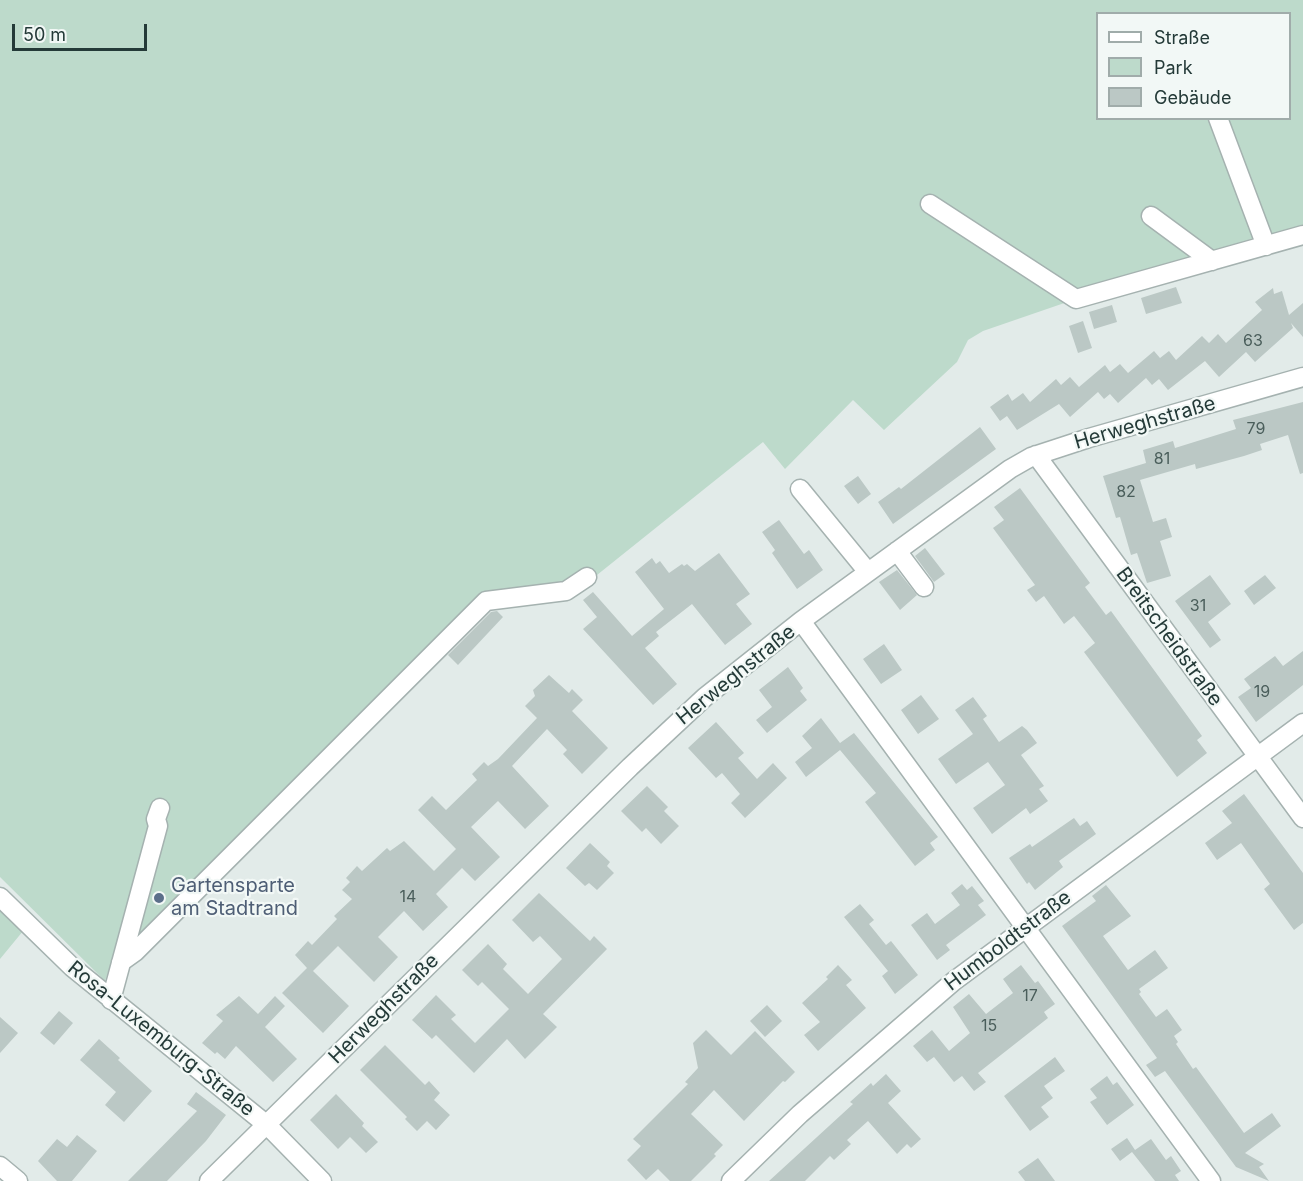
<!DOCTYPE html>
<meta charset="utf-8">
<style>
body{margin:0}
#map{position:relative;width:1303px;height:1181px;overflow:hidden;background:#e2ebe9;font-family:Inter,sans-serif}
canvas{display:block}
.legend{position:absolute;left:1096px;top:12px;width:195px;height:108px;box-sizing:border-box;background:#f2f8f6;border:2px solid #a0acaa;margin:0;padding:8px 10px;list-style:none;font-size:18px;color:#243a38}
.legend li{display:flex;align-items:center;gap:12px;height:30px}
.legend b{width:30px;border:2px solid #a0acaa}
.scale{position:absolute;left:12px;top:24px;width:135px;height:27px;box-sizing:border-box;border:3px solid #243a38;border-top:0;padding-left:8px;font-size:18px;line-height:21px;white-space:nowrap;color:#243a38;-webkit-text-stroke:4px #f2f8f6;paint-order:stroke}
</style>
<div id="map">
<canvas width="1303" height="1181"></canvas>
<ul class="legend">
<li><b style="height:8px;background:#fff"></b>Straße</li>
<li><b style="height:16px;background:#bddacb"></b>Park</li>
<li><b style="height:16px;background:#bbc8c5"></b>Gebäude</li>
</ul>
<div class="scale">50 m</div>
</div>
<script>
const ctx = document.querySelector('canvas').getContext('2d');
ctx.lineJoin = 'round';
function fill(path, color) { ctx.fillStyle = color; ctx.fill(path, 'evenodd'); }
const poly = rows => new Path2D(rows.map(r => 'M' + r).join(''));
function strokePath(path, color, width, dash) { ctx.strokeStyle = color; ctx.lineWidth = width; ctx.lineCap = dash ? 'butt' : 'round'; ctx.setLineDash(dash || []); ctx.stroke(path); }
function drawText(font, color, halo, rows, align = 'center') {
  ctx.font = font + ' Inter,sans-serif'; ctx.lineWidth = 4.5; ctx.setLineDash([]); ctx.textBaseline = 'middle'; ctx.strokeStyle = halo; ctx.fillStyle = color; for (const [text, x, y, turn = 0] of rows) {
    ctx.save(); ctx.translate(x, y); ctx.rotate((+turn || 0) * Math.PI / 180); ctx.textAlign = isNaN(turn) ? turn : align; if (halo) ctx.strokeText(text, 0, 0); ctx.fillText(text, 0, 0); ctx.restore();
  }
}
fill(poly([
 [0,0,1303,0,1303,235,1076,299,983,331,968,340,957,362,884,430,853,400,785,469,763,442,597,575,485,600,121,962,113,957,105,981,0,877],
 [1098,14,1290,14,1290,118,1098,118],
 [0,898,28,925,0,959]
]), '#bddacb');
fill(poly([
 [1176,287,1182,303,1146,314,1141,298],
 [1273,288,1274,294,1282,291,1289,315,1303,303,1303,337,1291,323,1293,328,1255,362,1246,352,1219,377,1205,361,1168,390,1159,379,1152,385,1146,378,1118,403,1110,394,1104,399,1098,392,1070,417,1059,404,1017,430,1007,416,1000,421,990,407,1008,394,1012,401,1023,393,1030,402,1056,379,1061,385,1070,377,1079,387,1105,365,1110,372,1120,364,1128,373,1154,351,1160,358,1169,351,1176,360,1202,336,1209,343,1218,334,1226,343,1262,310,1255,302],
 [1112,305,1117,322,1094,329,1089,312],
 [1083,321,1092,348,1078,353,1069,326],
 [1303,402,1303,473,1300,474,1288,435,1260,444,1262,450,1244,456,1196,469,1195,464,1140,480,1153,522,1166,518,1172,537,1160,541,1171,576,1147,583,1137,553,1131,555,1120,517,1116,518,1103,476,1146,463,1143,450,1173,441,1175,448,1236,429,1233,420],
 [980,427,996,449,893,524,878,502,899,487,901,489],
 [858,476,871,494,858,504,844,486],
 [1020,488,1090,583,1085,587,1106,615,1111,611,1202,736,1197,740,1207,753,1177,777,1084,652,1095,643,1074,616,1064,624,1044,596,1036,602,1027,590,1035,585,993,528,1004,520,994,507],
 [779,520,804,554,809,550,823,570,797,589,772,553,775,550,762,532],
 [925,548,945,574,934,582,915,556],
 [719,553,750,594,736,604,752,624,725,645,692,604,656,632,659,636,645,648,677,684,653,705,583,629,597,617,583,600,593,592,632,636,664,609,635,572,652,558,656,564,660,561,669,573,682,564,684,566,687,564,695,571],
 [897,570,917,595,900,610,879,582],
 [1210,575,1231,604,1208,622,1221,640,1210,648,1175,601],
 [1265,575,1276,588,1254,605,1244,591],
 [497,611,503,617,458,665,448,655,491,612],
 [884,644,902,670,881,684,863,659],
 [1303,651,1303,685,1256,722,1238,697,1251,688,1244,679,1275,656,1283,666],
 [788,667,803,688,800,691,807,700,767,733,756,720,772,707,759,690],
 [549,675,569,693,572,689,583,700,572,711,608,748,582,774,563,754,567,750,547,729,512,766,549,806,525,829,498,801,471,827,500,857,475,881,462,868,436,894,448,907,423,931,404,911,378,937,398,957,374,982,338,946,313,971,349,1006,323,1033,282,993,307,968,295,955,308,941,312,945,337,919,334,916,352,899,342,890,350,882,346,878,357,866,362,871,387,848,390,851,404,841,434,871,456,849,418,810,432,796,446,810,477,780,472,774,484,762,488,766,498,759,537,718,525,706,535,696,533,690],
 [921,695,939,719,918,734,901,710],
 [973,697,987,716,983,719,999,742,1022,726,1027,730,1037,743,1021,755,1044,786,1039,789,1048,801,1030,814,1026,808,992,834,973,808,1005,785,988,762,956,784,938,759,973,734,955,710],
 [821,718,840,743,854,733,938,837,930,843,935,850,915,866,865,802,876,793,840,750,806,777,795,762,812,748,802,736],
 [716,722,744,753,738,758,757,779,773,763,787,778,745,818,731,803,740,794,722,773,716,778,688,748],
 [647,786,668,807,664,811,679,826,661,844,646,828,642,832,621,811],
 [1244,794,1303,873,1303,923,1294,930,1264,889,1270,884,1241,843,1217,860,1205,843,1232,823,1222,811],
 [1074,818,1080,826,1087,821,1096,834,1059,861,1063,867,1035,890,1029,882,1027,884,1009,858,1030,844,1032,847],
 [590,843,610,862,607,866,614,873,597,890,589,883,585,886,566,868],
 [962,884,967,890,972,886,984,901,978,905,986,915,946,945,950,950,937,960,911,925,927,913,935,924,960,905,951,893],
 [1106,885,1131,916,1103,936,1128,970,1155,950,1168,968,1139,989,1141,992,1139,994,1156,1017,1167,1009,1182,1030,1174,1036,1178,1042,1176,1044,1193,1069,1196,1067,1244,1133,1272,1113,1281,1126,1245,1153,1264,1164,1259,1167,1269,1181,1236,1167,1165,1071,1155,1077,1146,1065,1157,1058,1062,926,1096,901,1092,896],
 [539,893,590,941,594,936,607,949,543,1014,557,1027,525,1059,507,1039,474,1073,436,1035,432,1039,412,1020,436,995,456,1015,451,1019,475,1043,509,1009,482,982,478,986,462,970,488,944,507,964,503,969,528,994,562,959,540,936,533,942,512,920],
 [860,904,874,920,869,924,886,945,891,941,918,975,895,994,882,976,888,971,844,917],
 [838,965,852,980,846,985,866,1008,818,1051,804,1035,820,1022,802,1003,828,979,826,977],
 [1021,965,1035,983,1038,981,1055,1004,1044,1012,1048,1018,978,1073,986,1082,974,1091,962,1076,954,1082,934,1057,927,1062,913,1046,932,1030,949,1051,970,1033,953,1007,969,994,986,1014,1013,993,1003,979],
 [239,996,258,1014,275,996,285,1006,265,1027,297,1059,273,1082,236,1046,225,1059,217,1052,215,1054,202,1043,223,1021,216,1015],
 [767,1005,782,1021,765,1037,750,1021],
 [59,1011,73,1023,54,1045,40,1033],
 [0,1017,18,1033,0,1053],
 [706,1030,731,1055,755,1031,795,1072,785,1082,783,1081,744,1121,714,1090,691,1114,723,1145,714,1154,716,1156,691,1181,670,1181,658,1169,646,1180,627,1160,641,1146,633,1139,688,1084,685,1082,698,1068,693,1043],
 [99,1039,120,1058,118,1060,152,1091,124,1122,105,1105,116,1092,80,1060],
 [385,1045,425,1085,429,1081,440,1093,434,1100,450,1115,436,1130,427,1121,417,1131,405,1119,407,1117,360,1070],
 [1055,1057,1065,1071,1044,1086,1053,1098,1041,1107,1049,1117,1030,1131,1004,1096],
 [886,1074,901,1091,888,1103,921,1139,911,1148,907,1144,897,1154,868,1121,847,1140,851,1144,834,1160,830,1156,805,1181,769,1181,853,1104,850,1102,871,1083,873,1086],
 [1107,1076,1113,1085,1117,1082,1134,1105,1107,1125,1090,1102,1097,1098,1090,1089],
 [196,1092,226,1115,206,1141,167,1181,128,1181,197,1111,187,1104],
 [336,1094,364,1123,362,1126,378,1142,366,1153,350,1137,338,1149,310,1120],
 [77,1135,97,1151,72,1181,57,1181,38,1161,57,1139,67,1147],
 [1127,1138,1135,1150,1151,1139,1166,1160,1171,1156,1181,1171,1175,1175,1179,1181,1155,1181,1132,1152,1120,1161,1111,1149],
 [1038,1158,1055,1181,1025,1181,1018,1172]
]), '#bbc8c5');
const minor = poly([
 [1218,118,1266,246],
 [930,204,1076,299,1303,235],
 [1151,216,1212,261],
 [1036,455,1303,818],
 [800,489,868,572],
 [897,551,924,587],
 [801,621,1211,1181],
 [0,897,72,967,267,1125,322,1181],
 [121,962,135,952,486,601,566,591,587,577],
 [111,1000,158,826,156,819,160,808],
 [0,1166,18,1181],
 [209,1181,630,767,705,697,801,621,1010,469,1031,457,1089,438,1303,377],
 [731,1181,800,1114,954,981,1303,723]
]);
strokePath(minor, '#a5b2b0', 21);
strokePath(minor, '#fff', 18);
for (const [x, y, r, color] of [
 [159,898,6,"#5c6f8a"]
]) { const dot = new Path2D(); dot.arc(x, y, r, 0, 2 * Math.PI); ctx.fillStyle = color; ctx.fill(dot); strokePath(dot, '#f2f8f6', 2); }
drawText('16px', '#4a5e5b', null, [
 ["63",1253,341],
 ["79",1256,429],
 ["81",1162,459],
 ["82",1126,492],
 ["31",1198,606],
 ["19",1262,692],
 ["14",408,897],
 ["17",1030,996],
 ["15",989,1026]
]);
drawText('20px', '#243a38', '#f2f8f6', [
 ["Herweghstraße",1145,423,-16],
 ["Breitscheidstraße",1169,637,54],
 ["Herweghstraße",736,675,-39],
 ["Humboldtstraße",1008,941,-37],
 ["Herweghstraße",384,1009,-45],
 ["Rosa-Luxemburg-Straße",161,1039,39]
]);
drawText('20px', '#4e5e75', '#f2f8f6', [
 ["Gartensparte",171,886],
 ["am Stadtrand",171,909]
], 'left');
</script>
